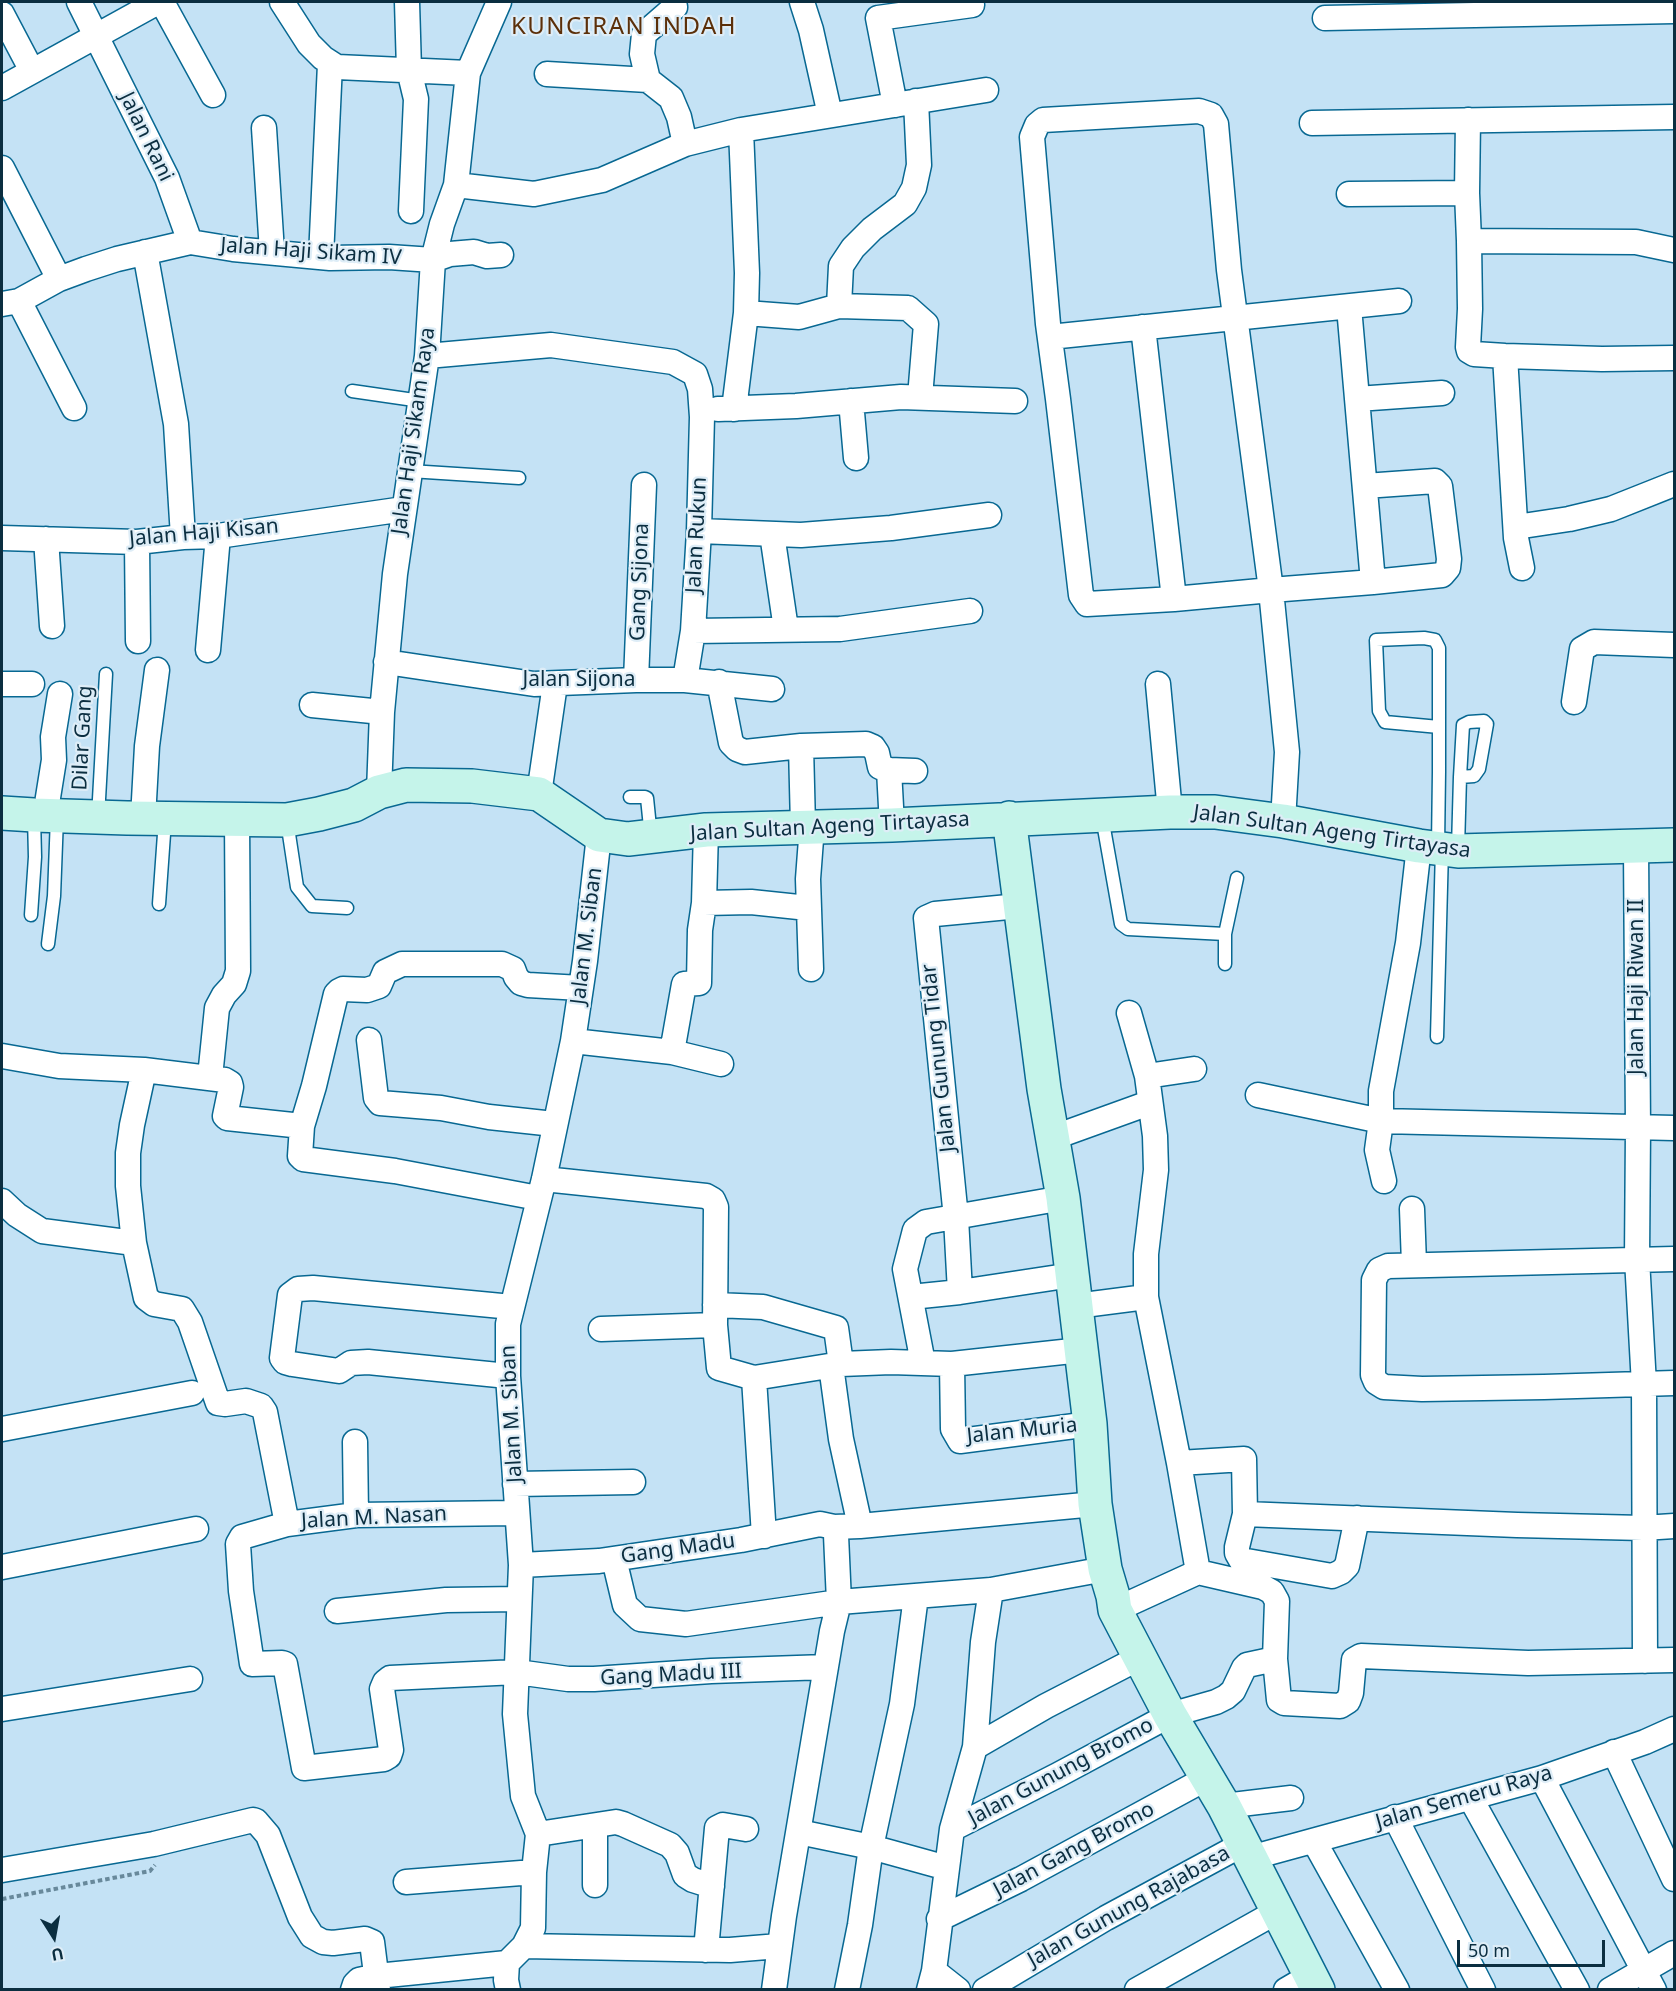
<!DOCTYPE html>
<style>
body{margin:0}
#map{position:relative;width:1676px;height:1991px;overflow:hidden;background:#c4e2f5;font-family:"Noto Sans",sans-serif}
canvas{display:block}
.frame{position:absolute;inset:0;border:3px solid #0b2e40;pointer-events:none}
.north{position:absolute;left:24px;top:1907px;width:60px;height:60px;-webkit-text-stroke:4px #deedf7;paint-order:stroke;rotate:169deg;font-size:16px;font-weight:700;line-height:24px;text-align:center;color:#0b2e40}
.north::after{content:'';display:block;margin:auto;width:21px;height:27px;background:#0b2e40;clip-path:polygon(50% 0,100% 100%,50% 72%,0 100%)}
.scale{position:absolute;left:1457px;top:1940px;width:148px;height:27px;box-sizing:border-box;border:3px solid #0b2e40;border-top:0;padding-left:8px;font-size:18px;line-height:21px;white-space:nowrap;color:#0b2e40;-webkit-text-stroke:4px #deedf7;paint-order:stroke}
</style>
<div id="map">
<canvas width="1676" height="1991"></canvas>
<div class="frame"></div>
<div class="north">U</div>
<div class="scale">50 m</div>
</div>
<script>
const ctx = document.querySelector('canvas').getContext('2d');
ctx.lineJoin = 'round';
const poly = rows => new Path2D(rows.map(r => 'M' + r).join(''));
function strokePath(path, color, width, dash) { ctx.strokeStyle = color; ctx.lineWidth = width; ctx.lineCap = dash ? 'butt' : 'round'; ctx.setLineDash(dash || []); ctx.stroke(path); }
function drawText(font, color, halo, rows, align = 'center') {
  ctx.font = font + ' "Noto Sans",sans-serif'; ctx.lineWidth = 4.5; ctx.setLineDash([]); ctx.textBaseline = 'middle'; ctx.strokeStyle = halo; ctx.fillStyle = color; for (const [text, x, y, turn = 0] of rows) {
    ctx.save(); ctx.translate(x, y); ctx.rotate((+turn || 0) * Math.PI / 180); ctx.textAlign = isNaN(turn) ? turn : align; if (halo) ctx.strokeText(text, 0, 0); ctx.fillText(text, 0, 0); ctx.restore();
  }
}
const lane = poly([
 [352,391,421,401],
 [410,471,519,478],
 [630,797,645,797,647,798,651,837],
 [98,817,106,674],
 [1102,817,1121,924,1128,929,1225,934],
 [287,821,297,887,312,906,347,908],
 [1438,846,1439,772,1439,648,1435,640,1424,638,1376,640,1379,711,1385,722,1439,727],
 [1458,848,1460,777,1463,725,1469,722,1484,721,1487,724,1479,769,1474,776,1460,777],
 [159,904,165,820],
 [31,915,35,857,34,817],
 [48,944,54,896,57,817],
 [1225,964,1225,934,1237,878],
 [1437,1037,1442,849]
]);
const street = poly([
 [79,2,167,178,190,242],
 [162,2,213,95],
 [282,2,309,44,323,58,337,67,468,73],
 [407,2,409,70,416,99,411,211],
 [802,2,811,30,830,115],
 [2,14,32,71],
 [1325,18,1674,11],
 [648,80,642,54,644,34,675,7,674,2],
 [2,88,158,2],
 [895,105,878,18,972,5],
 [1468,120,1467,193,1469,241,1470,309,1468,347,1469,351,1474,354,1505,356,1602,359,1674,358],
 [1312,123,1674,117],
 [264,128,272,252],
 [685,144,741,130],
 [2,168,59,279],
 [456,185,534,194,602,180,685,144,679,117,671,98,648,80,547,74],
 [1349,194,1467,193],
 [1469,241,1636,242,1674,250],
 [145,252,176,424,183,537],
 [321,257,330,64],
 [19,301,74,408],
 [2,304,19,301,59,279,86,269,117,259,190,242,233,249,330,258,389,257,433,260,450,254,474,252,487,256,501,255],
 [839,306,841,266,853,248,872,229,905,204,914,188,919,165,916,101],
 [1349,307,1373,582],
 [746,313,799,317,839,306,908,308,926,324,920,397],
 [1143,327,1174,599],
 [1050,337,1399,301],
 [427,356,551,345,673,362,695,374,700,389,702,417,699,531,693,631,685,680],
 [1505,356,1516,538,1522,568],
 [1357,399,1442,393],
 [851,401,856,458],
 [718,409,796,406,901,397,1015,401],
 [734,409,746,313,747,273,741,130,986,90],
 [1516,527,1569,519,1611,509,1674,484],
 [699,531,801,535,891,528,989,515],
 [772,534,786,629],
 [2,538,137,542,183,537,218,536,404,509],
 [46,539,52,626],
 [137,542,138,641],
 [693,631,840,629,970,611],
 [208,650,218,536],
 [386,662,534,684,636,680,685,680,772,689],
 [636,680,644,485],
 [719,682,731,743,737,749,745,752,801,746,866,744,873,747,877,753,880,767,889,770,915,771],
 [2,684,32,684],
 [1158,684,1170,812],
 [1574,702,1582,649,1594,642,1674,645],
 [312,705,382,712],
 [801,746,803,826],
 [889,770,892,825],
 [379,792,382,712,395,574,427,356,433,260,442,224,456,185,468,73,499,2],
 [539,794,555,684],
 [45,816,54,760,53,737,60,694],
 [143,818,147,746,157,670],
 [1283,821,1287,752,1271,590,1229,270,1216,124,1211,115,1199,111,1043,120,1037,125,1032,137,1048,324,1058,399,1081,595,1087,604,1174,599,1271,590,1373,582,1442,575,1448,568,1449,559,1440,486,1435,481,1365,486],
 [1636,847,1638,1128,1637,1259,1644,1385,1645,1661],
 [704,903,751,902,808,908],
 [811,969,808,879,812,826],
 [1129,1013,1147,1076,1155,1136,1156,1170,1146,1254,1146,1297,1179,1463,1244,1459,1245,1514,1517,1525,1643,1528,1674,1526],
 [369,1040,376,1098,380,1103,441,1108,489,1117,554,1124],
 [573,1041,672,1052,721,1064],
 [672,1052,684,984,699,983,700,930,704,903,706,830],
 [2,1056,59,1066,144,1070,225,1080,230,1083,231,1087,225,1116,227,1118,302,1126,300,1156,303,1159,395,1171,538,1198],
 [1147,1076,1194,1069],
 [210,1077,217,1008,224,995,234,984,238,971,237,819],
 [1258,1095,1381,1121,1674,1128],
 [302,1126,314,1086,336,994,339,991,343,989,367,990,379,986,385,972,402,964,502,964,513,969,516,977,521,983,528,985,581,988],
 [1052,1138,1149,1103],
 [544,1179,706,1196,713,1200,716,1207,715,1325,719,1368,754,1378,841,1364,891,1362,952,1364,1081,1350],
 [1384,1181,1377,1150,1381,1121,1381,1091,1408,943,1419,846],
 [2,1201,17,1215,42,1231,134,1243,146,1298,154,1304,182,1309,190,1322,218,1403,225,1404,246,1401,261,1406,265,1412,287,1524],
 [1412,1209,1414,1264],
 [134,1243,128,1186,128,1153,132,1125,144,1070],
 [1674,1259,1388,1266,1379,1270,1374,1280,1373,1375,1376,1382,1384,1387,1422,1389,1544,1387,1674,1383],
 [960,1292,956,1218,926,918,935,914,1019,906],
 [911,1297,960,1292,1072,1275],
 [715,1305,763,1307,836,1328,841,1364],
 [1076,1306,1146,1297],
 [601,1329,715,1325],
 [923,1363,905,1269,915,1230,926,1222,1063,1198],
 [952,1364,953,1429,960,1441,1090,1424],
 [834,1366,832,1373,841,1439,860,1526],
 [508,1376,368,1362,351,1363,339,1371,292,1364,285,1362,282,1358,290,1295,298,1289,313,1288,512,1307],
 [754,1378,764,1536],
 [2,1429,192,1393],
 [355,1442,356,1515],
 [1179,1463,1198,1572,1263,1587,1272,1592,1277,1601,1275,1659],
 [515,1484,633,1482],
 [516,1513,356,1515,287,1524,242,1537,238,1544,241,1591,252,1664,282,1663,285,1664,304,1768,384,1759,389,1756,391,1750,382,1689,385,1682,390,1678,517,1672,568,1679,594,1679,711,1671,826,1667],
 [1245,1514,1237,1547,1237,1553,1241,1560,1332,1576,1341,1572,1347,1566,1357,1518],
 [614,1559,625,1605,640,1619,686,1624,839,1602,991,1590,1105,1569],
 [521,1565,599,1561,741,1540,820,1524,834,1527,860,1526,1095,1504],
 [2,1567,196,1529],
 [1115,1610,1198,1572],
 [337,1611,446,1600,519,1599],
 [2,1709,190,1679],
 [975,1747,1046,1706,1139,1658],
 [1614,1752,1674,1879],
 [1542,1778,1654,1990],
 [1471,1799,1577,1990],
 [1224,1806,1291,1798],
 [1395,1817,1483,1990],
 [952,1829,1058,1775,1170,1715,1216,1702,1226,1697,1233,1691,1244,1668,1247,1665,1275,1659,1279,1700,1284,1703,1340,1706,1348,1701,1351,1693,1354,1660,1361,1656,1528,1663,1674,1660],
 [799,1832,871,1847,947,1868],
 [538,1834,616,1822,623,1824,670,1845,677,1853,685,1875,693,1880,712,1886],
 [1314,1841,1397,1990],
 [1250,1858,1542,1778,1645,1742,1674,1729],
 [2,1870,154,1844,253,1820,256,1821,268,1835,300,1917,312,1936,323,1942,333,1943,365,1939,372,1942,378,1990],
 [406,1882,534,1872],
 [595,1885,595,1827],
 [939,1919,1021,1879,1207,1778],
 [524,1946,730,1950,779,1946],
 [706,1950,717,1828,723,1825,746,1829],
 [934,1971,958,1990],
 [353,1990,355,1984,359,1980,377,1976,507,1963],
 [508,1990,506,1980,507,1963,524,1946,533,1928,534,1872,538,1834,523,1796,515,1714,521,1565,508,1376,508,1324,544,1179,573,1041,585,961,599,835],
 [774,1990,784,1916,832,1631,839,1602,836,1535,834,1527],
 [847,1990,860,1925,871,1847,902,1704,916,1596],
 [929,1990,934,1971,952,1829,975,1747,983,1642,991,1590],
 [985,1990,1106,1918,1243,1844],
 [1137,1990,1278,1911],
 [1286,1990,1310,1976],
 [1610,1990,1674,1953]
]);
const secondary = poly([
 [2,813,34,815,127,818,287,820,319,814,354,805,379,792,406,785,472,786,539,794,599,835,628,839,706,830,892,825,1170,812,1215,812,1283,821,1419,846,1458,851,1674,845],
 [1009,818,1044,1089,1063,1198,1090,1424,1095,1504,1105,1569,1113,1596,1115,1610,1170,1715,1224,1806,1318,1990]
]);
strokePath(lane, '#086892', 15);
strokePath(street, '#086892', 27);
strokePath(secondary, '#086892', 36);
strokePath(poly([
 [2,1899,150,1871,155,1865]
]), '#68899b', 4, [4.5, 3]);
strokePath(lane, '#fff', 12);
strokePath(street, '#fff', 24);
strokePath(secondary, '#c5f4ea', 33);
drawText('21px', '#0b2e40', '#deedf7', [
 ["Jalan Rani",146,137,64],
 ["Jalan Haji Sikam IV",311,252,4],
 ["Jalan Haji Sikam Raya",414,431,-82],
 ["Jalan Haji Kisan",204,533,-5],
 ["Jalan Rukun",697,535,-87],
 ["Gang Sijona",640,582,-88],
 ["Jalan Sijona",579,680],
 ["Dilar Gang",83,738,-87],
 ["Jalan Sultan Ageng Tirtayasa",830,827,-3],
 ["Jalan Sultan Ageng Tirtayasa",1332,832,8],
 ["Jalan M. Siban",587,936,-83],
 ["Jalan Haji Riwan II",1637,987,-90],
 ["Jalan Gunung Tidar",939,1058,-96],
 ["Jalan M. Siban",512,1414,-93],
 ["Jalan Muria",1022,1431,-6],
 ["Jalan M. Nasan",374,1518,-3],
 ["Gang Madu",678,1549,-8],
 ["Gang Madu III",671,1675,-3],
 ["Jalan Gunung Bromo",1061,1772,-28],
 ["Jalan Semeru Raya",1464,1798,-16],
 ["Jalan Gang Bromo",1074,1850,-28],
 ["Jalan Gunung Rajabasa",1129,1907,-29]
]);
ctx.letterSpacing = '1.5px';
drawText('24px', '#5b2f09', '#deedf7', [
 ["KUNCIRAN INDAH",624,27]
]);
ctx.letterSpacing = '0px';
</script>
